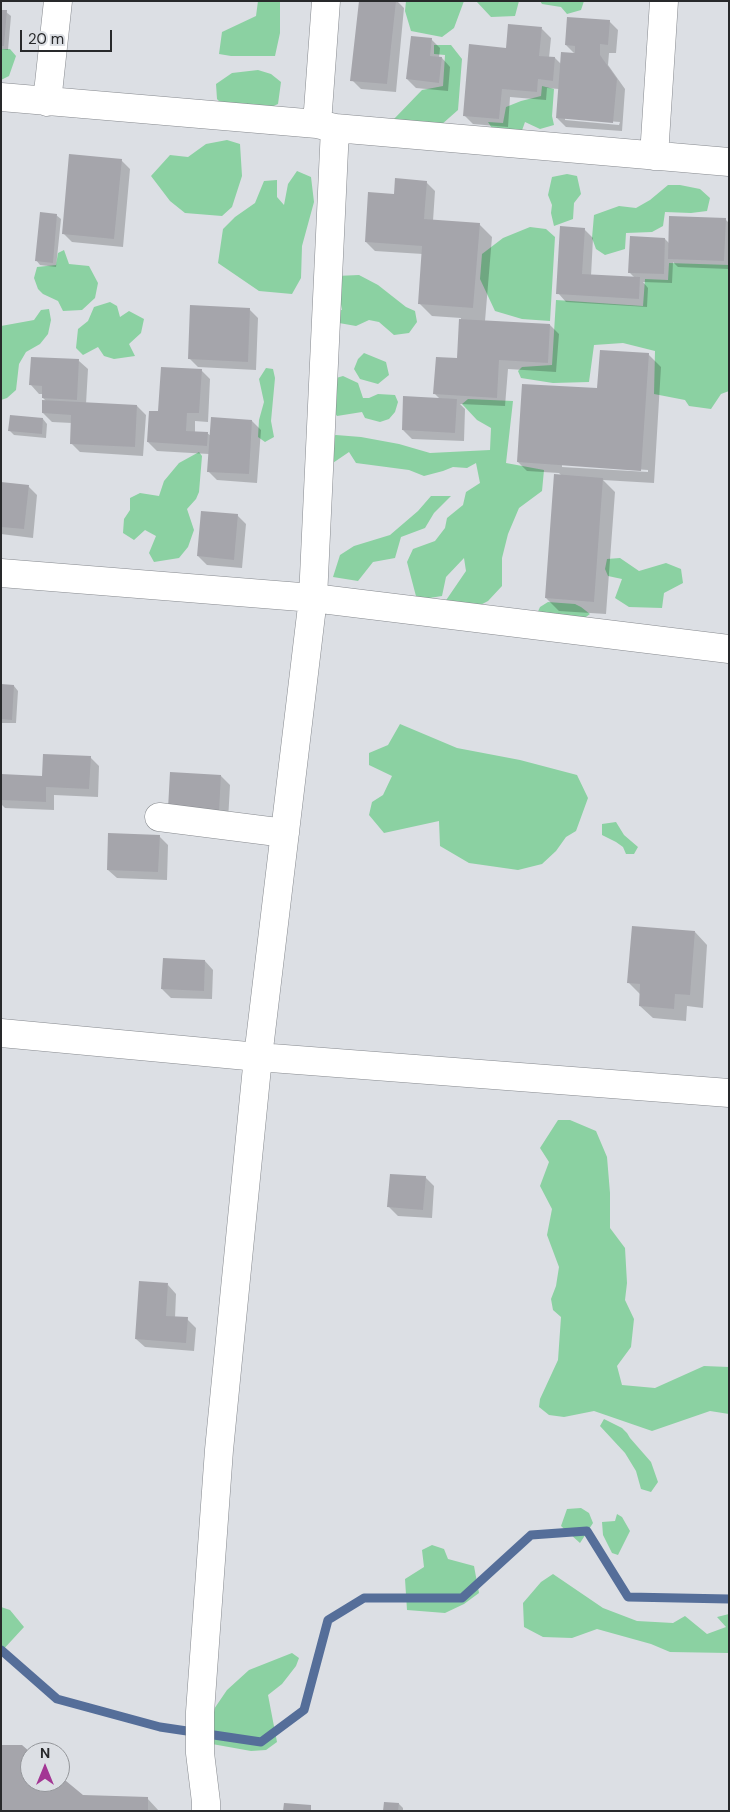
<!DOCTYPE html>
<style>
body{margin:0}
#map{position:relative;width:730px;height:1812px;overflow:hidden;background:#dcdfe4;font-family:"DM Sans",sans-serif}
canvas{display:block}
.frame{position:absolute;inset:0;border:2px solid #28292b;pointer-events:none}
.north{position:absolute;left:20px;top:1742px;width:50px;height:50px;box-sizing:border-box;background:#dcdfe4;border:1px solid #94969a;border-radius:50%;rotate:0deg;font-size:14px;font-weight:700;line-height:20px;text-align:center;color:#28292b}
.north::after{content:'';display:block;margin:auto;width:18px;height:22px;background:#a33694;clip-path:polygon(50% 0,100% 100%,50% 72%,0 100%)}
.scale{position:absolute;left:20px;top:30px;width:92px;height:22px;box-sizing:border-box;border:2px solid #28292b;border-top:0;padding-left:6px;font-size:15px;line-height:18px;white-space:nowrap;color:#28292b;-webkit-text-stroke:4px #dcdfe4;paint-order:stroke}
</style>
<div id="map">
<canvas width="730" height="1812"></canvas>
<div class="frame"></div>
<div class="north">N</div>
<div class="scale">20 m</div>
</div>
<script>
const ctx = document.querySelector('canvas').getContext('2d');
ctx.lineJoin = 'round';
function fill(path, color) { ctx.fillStyle = color; ctx.fill(path, 'evenodd'); }
const poly = rows => new Path2D(rows.map(r => 'M' + r).join(''));
function strokePath(path, color, width, dash) { ctx.strokeStyle = color; ctx.lineWidth = width; ctx.lineCap = dash ? 'butt' : 'round'; ctx.setLineDash(dash || []); ctx.stroke(path); }
fill(poly([
 [258,1,280,1,280,33,275,56,231,56,219,54,222,32,256,16],
 [406,1,464,1,454,28,442,37,411,31,405,11],
 [476,1,519,1,515,16,491,17],
 [540,1,584,1,581,10,567,14,561,7,542,4],
 [434,45,451,45,462,59,458,110,441,125,400,131,394,119,422,90,443,86,445,55,434,54],
 [1,49,10,49,16,56,9,76,1,80],
 [258,70,271,74,281,82,278,104,260,112,233,116,217,99,216,84,232,73],
 [542,86,554,89,552,116,554,125,540,129,525,122,520,136,495,133,488,122,503,123,506,107,521,101,541,96],
 [227,140,240,144,242,176,232,207,222,216,185,213,170,201,151,176,170,155,188,157,206,144],
 [297,171,311,177,314,202,302,246,301,278,292,294,259,291,218,263,223,229,235,217,255,203,264,181,277,180,277,197,284,205,288,184],
 [567,174,577,176,581,194,574,203,573,219,554,226,551,213,552,205,548,195,552,177],
 [668,185,680,185,700,189,710,198,707,211,691,213,665,212,663,226,652,232,626,233,625,249,605,255,596,249,592,238,594,215,619,206,636,208,650,200],
 [530,227,546,229,555,237,550,321,522,319,495,311,480,279,482,254,503,238],
 [64,250,69,264,89,266,98,283,95,298,82,310,63,311,58,301,43,294,38,289,34,278,37,267,56,265,58,253],
 [669,263,729,265,729,391,721,394,711,409,689,406,685,400,654,394,655,351,623,343,594,345,589,382,553,383,521,378,518,371,522,367,552,365,556,300,643,306,645,279,668,280],
 [359,275,378,285,406,307,415,311,417,322,409,333,394,335,379,322,369,320,356,326,339,323,334,309,342,310,336,276],
 [110,302,117,306,120,317,129,311,144,319,141,333,129,344,135,356,114,359,104,356,98,347,83,355,76,348,78,329,88,321,94,307],
 [49,309,51,320,48,334,40,344,26,352,19,364,16,390,7,398,1,400,1,326,34,320,41,310],
 [364,353,386,362,389,375,378,384,360,379,354,369,358,359],
 [266,368,273,369,275,378,271,421,274,437,265,442,258,437,259,420,264,402,259,379],
 [343,376,358,383,363,398,369,398,378,394,395,395,398,402,395,412,389,419,380,422,365,418,362,412,337,416,327,401,326,381],
 [468,399,513,401,506,463,544,470,542,491,519,508,508,534,502,558,502,586,488,601,465,613,438,612,466,571,464,558,446,577,442,596,417,600,407,562,413,549,435,541,445,528,447,518,463,505,466,492,480,483,476,463,467,468,453,467,443,471,424,476,409,470,356,463,349,452,327,467,322,439,336,435,361,437,399,444,430,453,490,450,491,428,477,420,462,404],
 [199,452,202,456,199,492,196,499,187,509,194,530,188,547,179,558,154,562,149,553,156,536,145,530,134,540,123,533,124,519,130,510,130,498,140,493,159,496,164,481,179,463],
 [431,496,451,496,434,513,425,528,401,537,395,558,373,562,358,581,333,577,340,555,354,546,390,535,418,511],
 [620,558,639,571,666,563,681,569,683,583,664,593,662,608,629,607,615,598,622,579,608,576,605,569,607,559],
 [548,602,575,604,581,607,590,614,562,634,535,618,540,607],
 [400,724,457,748,520,760,577,775,588,798,576,831,566,837,556,851,542,864,518,870,469,863,440,846,439,821,384,833,369,815,372,802,383,795,392,776,369,765,369,753,388,745],
 [616,822,624,835,638,847,634,854,626,854,623,847,616,842,602,835,602,824],
 [558,1120,570,1120,596,1131,607,1157,610,1193,610,1228,625,1248,627,1283,625,1300,634,1319,631,1347,617,1366,622,1385,655,1388,704,1366,729,1367,729,1414,710,1411,652,1431,594,1411,564,1417,549,1415,539,1407,540,1399,558,1360,561,1317,553,1310,551,1299,556,1286,559,1267,547,1235,552,1209,540,1186,549,1162,540,1148],
 [604,1419,622,1428,627,1433,630,1438,651,1462,658,1482,651,1492,641,1489,636,1471,625,1453,600,1426],
 [581,1508,589,1513,593,1523,580,1543,561,1526,567,1509],
 [617,1514,622,1517,630,1531,618,1555,612,1553,603,1535,602,1522,615,1521],
 [432,1545,444,1549,448,1559,474,1566,479,1593,464,1604,445,1613,407,1610,405,1579,424,1567,422,1550],
 [553,1574,603,1608,637,1621,673,1623,685,1616,707,1634,726,1627,717,1617,729,1614,729,1653,670,1652,651,1644,597,1629,572,1638,543,1637,524,1627,523,1603,541,1582],
 [1,1607,10,1610,24,1627,1,1652],
 [292,1653,299,1658,296,1666,282,1684,268,1695,277,1742,266,1750,251,1751,212,1744,212,1712,227,1690,249,1670]
]), '#8bd1a2');
fill(poly([
 [360,1,397,1,404,8,396,92,361,89,352,80],
 [1,11,6,12,11,16,8,50,1,49],
 [609,21,618,30,616,53,609,53,608,65,625,89,622,131,566,127,557,118,559,89,547,88,546,100,510,97,508,127,473,124,464,115,507,49,542,29,551,38,549,58,555,58,561,64,575,54,566,45],
 [565,118,620,122,619,125,565,120],
 [431,39,440,48,439,58,442,58,450,67,448,91,416,88,407,79],
 [121,160,130,169,123,247,72,242,63,233],
 [426,182,435,191,433,221,479,224,492,237,485,321,550,325,559,334,556,372,508,369,505,406,460,404,465,409,464,441,412,439,403,430,440,399,435,394,458,359,461,318,432,316,419,303,423,254,375,251,366,242,395,196],
 [56,215,61,219,56,267,40,265,36,260],
 [725,219,729,223,729,269,678,267,673,262,672,283,643,282,648,288,647,307,566,302,558,293,584,229,593,238,591,276,635,278,630,273,665,239,670,244],
 [249,309,258,318,256,370,198,367,189,358],
 [648,354,661,367,654,483,603,480,615,492,606,614,559,611,546,598,562,476,559,473,527,471,518,462],
 [562,464,648,470,648,472,562,467],
 [79,361,88,369,86,404,137,406,146,415,143,456,80,452,71,443,72,423,52,422,43,413,47,402,43,398,43,394,39,394,31,385],
 [201,370,210,379,208,422,195,421,195,433,207,433,211,436,252,421,261,430,257,483,217,480,208,471,209,454,157,451,148,442,160,413],
 [43,419,47,424,46,438,14,435,10,431],
 [1,484,28,486,37,495,33,538,1,534],
 [237,515,246,524,242,568,207,565,198,556],
 [1,686,14,686,18,691,16,723,1,723],
 [90,757,99,766,98,797,54,795,54,810,5,808,1,804,1,775,44,777],
 [221,776,230,785,228,821,178,818],
 [159,836,168,845,167,880,117,878,108,870],
 [695,932,707,945,703,1008,687,1006,686,1021,653,1018,640,1006,641,995,629,983],
 [205,961,213,970,212,999,171,998,162,989],
 [425,1177,434,1186,432,1218,398,1216,389,1207],
 [168,1285,176,1294,175,1318,187,1319,196,1328,194,1351,145,1347,136,1339],
 [30,1753,30,1782,60,1782,60,1778,83,1796,147,1798,159,1811,1,1811],
 [399,1804,403,1808,403,1811,384,1811]
]), '#0003');
strokePath(poly([
 [1,1650,57,1699,160,1727,261,1742,304,1710,328,1620,364,1598,462,1598,531,1535,587,1531,628,1597,729,1599]
]), '#556e99', 9);
fill(poly([
 [359,1,396,1,387,84,350,81],
 [1,10,7,10,4,46,1,46],
 [567,17,610,20,608,45,600,44,600,55,617,79,613,123,556,118,561,52,575,53,575,46,565,45],
 [508,24,542,27,539,56,555,57,553,81,538,79,537,92,502,89,499,119,463,116,469,44,506,48],
 [411,36,432,38,430,56,442,57,439,83,406,79],
 [69,154,122,159,114,239,62,234],
 [395,178,427,181,424,219,480,223,473,308,418,304,422,246,365,242,368,192,394,194],
 [40,212,57,214,53,263,35,261],
 [669,216,726,218,724,261,668,259],
 [560,226,585,228,582,274,640,277,639,299,556,294],
 [630,236,665,238,664,274,628,273],
 [190,305,250,308,248,362,188,359],
 [459,319,550,324,548,363,499,360,497,398,433,394,436,357,457,358],
 [600,350,649,353,641,471,517,462,522,384,597,388],
 [31,357,79,359,77,400,42,398,42,386,29,385],
 [161,367,202,369,199,413,187,413,186,431,208,432,207,446,147,442,149,411,158,411],
 [403,396,457,399,455,433,402,430],
 [42,400,137,405,135,447,70,444,71,415,42,413],
 [10,415,43,418,42,434,8,431],
 [211,417,252,420,249,474,207,472],
 [554,474,603,478,594,602,545,598],
 [1,482,29,485,24,529,1,527],
 [201,511,238,514,234,560,197,556],
 [1,684,14,685,12,720,1,719],
 [43,754,91,756,89,789,46,787,46,802,1,800,1,774,42,776],
 [170,772,221,775,219,812,168,809],
 [108,833,160,835,158,872,107,870],
 [632,926,695,931,690,995,675,994,674,1009,639,1006,640,984,627,983],
 [163,958,205,960,204,991,161,989],
 [390,1174,426,1176,423,1210,387,1207],
 [139,1281,168,1283,166,1316,188,1317,186,1343,135,1339],
 [1,1745,22,1745,30,1752,30,1782,60,1782,60,1776,83,1795,148,1797,148,1811,1,1811],
 [384,1802,399,1803,398,1811,383,1811],
 [284,1803,311,1805,311,1811,283,1811]
]), '#a5a5ab');
const minor = poly([
 [1,97,317,124,335,128,729,162],
 [47,102,58,1],
 [317,124,326,1],
 [654,156,664,1],
 [1,573,313,598,729,649],
 [159,817,285,833],
 [1,1033,258,1057,729,1093],
 [206,1811,206,1802,200,1753,200,1712,219,1450,258,1057,313,598,335,128]
]);
strokePath(minor, '#86898e', 29);
strokePath(minor, '#fff', 28);
</script>
